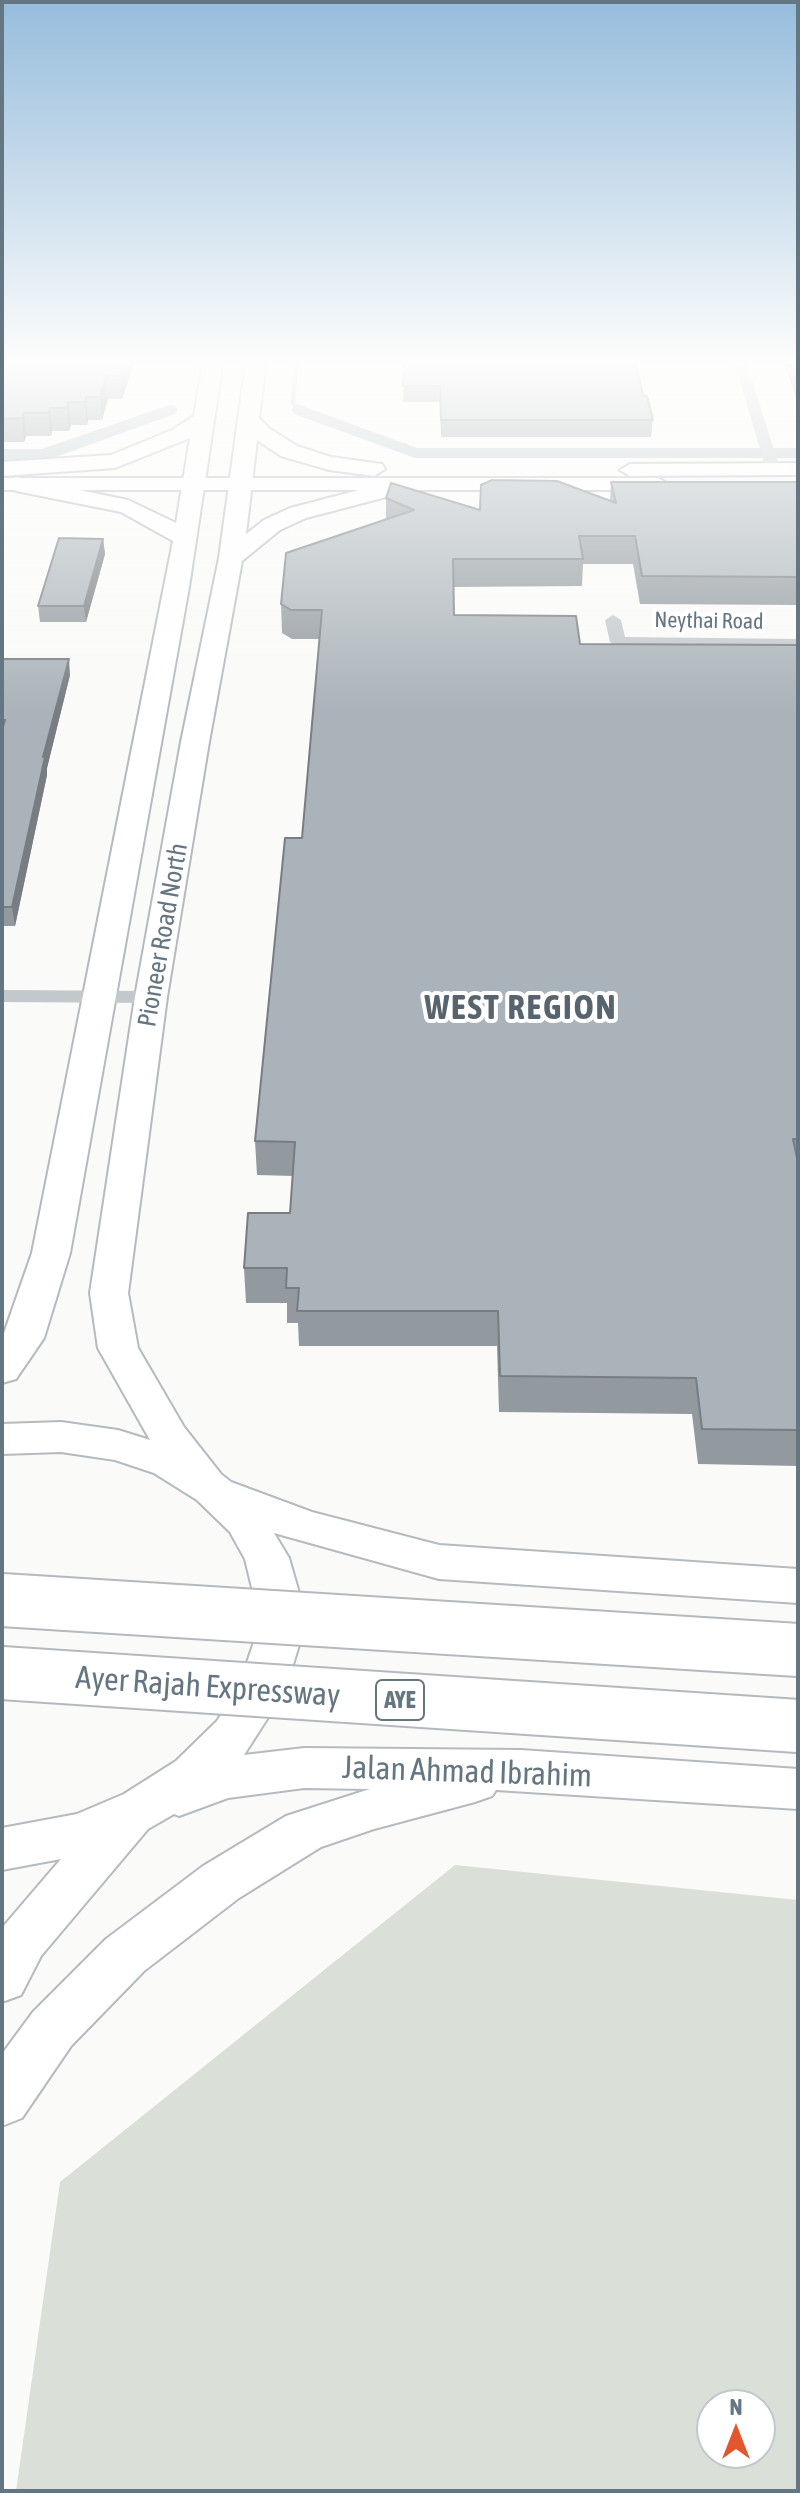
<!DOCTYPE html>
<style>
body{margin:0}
#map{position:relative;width:800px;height:2493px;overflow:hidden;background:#fafaf8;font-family:"Asap Condensed",sans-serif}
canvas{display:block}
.frame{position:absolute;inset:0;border:4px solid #657683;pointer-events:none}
.north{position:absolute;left:696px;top:2389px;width:80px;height:80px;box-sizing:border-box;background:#fff;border:2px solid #c1c8cd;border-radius:50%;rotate:0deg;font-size:22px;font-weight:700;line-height:32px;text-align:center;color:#657683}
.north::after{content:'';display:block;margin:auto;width:28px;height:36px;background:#e4572e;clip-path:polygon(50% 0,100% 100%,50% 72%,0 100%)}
</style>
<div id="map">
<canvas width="800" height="2493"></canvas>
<div class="frame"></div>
<div class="north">N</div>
</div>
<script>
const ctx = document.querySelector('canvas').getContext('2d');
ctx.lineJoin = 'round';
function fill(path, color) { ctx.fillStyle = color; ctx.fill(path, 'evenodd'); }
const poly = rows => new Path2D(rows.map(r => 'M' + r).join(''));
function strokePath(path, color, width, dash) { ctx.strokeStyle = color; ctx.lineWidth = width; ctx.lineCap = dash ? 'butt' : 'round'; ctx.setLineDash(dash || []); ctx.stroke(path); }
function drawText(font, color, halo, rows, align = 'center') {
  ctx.font = font + ' "Asap Condensed",sans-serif'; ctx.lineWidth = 8; ctx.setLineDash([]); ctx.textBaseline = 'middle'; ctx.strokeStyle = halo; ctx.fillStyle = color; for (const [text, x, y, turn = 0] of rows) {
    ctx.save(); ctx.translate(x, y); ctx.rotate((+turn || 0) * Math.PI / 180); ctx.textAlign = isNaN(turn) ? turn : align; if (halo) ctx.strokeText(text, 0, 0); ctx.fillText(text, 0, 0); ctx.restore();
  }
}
fill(poly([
 [455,1865,798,1900,798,2491,16,2491,60,2182],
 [712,2405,760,2405,760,2453,712,2453]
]), '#dadfd7');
strokePath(poly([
 [296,361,293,403,300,410]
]), '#bbc7cb', 5);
fill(poly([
 [169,405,175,406,178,410,175,414,50,459,2,461,2,449,42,449,169,405],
 [300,405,417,448,798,448,798,458,415,458,294,414,291,410,294,406,300,405]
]), '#bbc7cb');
const secondary = poly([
 [798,463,798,475,630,476,620,470,630,464,798,463],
 [2,478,658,478,668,484,658,490,2,490,2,478]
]);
const primary = poly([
 [203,361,223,361,189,587,70,1253,44,1338,16,1379,2,1383,2,1339,32,1253,173,541,121,512,16,491,5,484,16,477,128,500,176,523,190,438,115,468,2,476,2,462,111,455,172,430,194,416,203,361],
 [246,361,266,361,259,418,270,429,297,446,331,457,382,464,385,469,374,476,329,470,281,456,257,440,246,534,264,520,290,508,405,478,416,485,413,490,306,518,280,530,242,561,209,742,167,997,128,1293,138,1348,184,1427,221,1474,231,1482,312,1512,439,1545,798,1569,798,1603,439,1579,274,1533,289,1558,301,1600,299,1645,285,1691,244,1755,304,1748,521,1750,798,1769,798,1809,496,1790,492,1796,475,1802,374,1829,321,1847,239,1898,144,1971,71,2046,22,2118,2,2126,2,2054,33,2012,106,1939,203,1866,286,1816,370,1789,304,1788,228,1798,179,1816,174,1814,148,1829,41,1956,21,1995,2,2002,2,1928,61,1859,2,1870,2,1828,77,1814,124,1794,176,1761,217,1721,239,1686,253,1645,255,1600,245,1559,230,1532,197,1500,154,1473,115,1460,61,1452,2,1454,2,1424,61,1422,118,1430,150,1440,98,1348,90,1293,135,997,181,742,219,558,246,361]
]);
strokePath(secondary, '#b3babf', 4);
strokePath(primary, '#b5babe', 4);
fill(poly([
 [734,361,746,361,780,469,778,472,766,469,734,361],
 [613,615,621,620,625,637,798,639,798,649,618,647,610,642,605,620,613,615],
 [2,990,151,991,161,997,151,1003,2,1002,2,990]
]), '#c3c8cc');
fill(secondary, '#fff');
fill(primary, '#fff');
const highwayBridge = poly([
 [2,1600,798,1650],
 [2,1673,798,1726]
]);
strokePath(highwayBridge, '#b4b9bd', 56, []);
strokePath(highwayBridge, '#fff', 52);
fill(poly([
 [2,361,135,361,122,399,108,399,102,420,88,420,87,425,71,425,69,431,52,431,51,436,26,436,24,442,2,442],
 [562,361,635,361,643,396,653,420,651,437,441,437,440,402,403,402,404,363,562,364],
 [783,361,798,361,798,403],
 [611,482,798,482,798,605,640,604,633,564,583,564,582,586,454,587,454,615,580,644,798,650,798,1466,698,1464,692,1414,499,1412,497,1346,299,1346,298,1323,287,1323,287,1303,246,1303,244,1268,290,1213,293,1176,257,1175,255,1141,302,838,319,639,292,639,282,633,281,604,386,520,386,498,480,510,610,501],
 [103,539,105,554,86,622,40,622,38,606],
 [2,662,70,675,47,768,47,775,15,926,2,926]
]), '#929a9f');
fill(poly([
 [125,361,135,361,122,399,120,376],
 [106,376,108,399,102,420,100,397],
 [86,397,88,420,87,425,85,402],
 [68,402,71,425,69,431,67,408],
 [50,408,52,431,51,436,48,413],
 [24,413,26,436,24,442,22,418],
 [103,539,105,554,86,622,84,606],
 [69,659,70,675,47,768,47,775,15,926,12,907,43,757]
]), '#777d82');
const building = poly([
 [2,361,125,361,120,376,106,376,100,397,86,397,85,402,68,402,67,408,50,408,48,413,24,413,22,418,2,419,2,361],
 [565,361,635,361,643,396,647,396,653,420,441,420,440,386,403,386,404,363,565,364,565,361],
 [492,480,557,481,616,503,611,482,798,482,798,577,642,576,635,536,579,536,583,559,453,559,454,615,576,616,580,644,797,645,798,650,798,1139,793,1139,798,1163,798,1430,702,1429,696,1378,500,1376,498,1311,297,1311,299,1288,286,1288,287,1268,244,1268,248,1213,290,1213,295,1142,255,1141,285,838,302,838,322,610,291,610,281,604,286,553,414,510,386,498,391,483,480,510,481,485,492,480],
 [59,538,103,539,84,606,38,606,59,538],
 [3,659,69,659,43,757,45,757,12,907,2,907,2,730,5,720,2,720,2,662,3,659]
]);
fill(building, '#aab3b9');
strokePath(building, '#777d82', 2);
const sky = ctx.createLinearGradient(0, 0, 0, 711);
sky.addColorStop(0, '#96bcdc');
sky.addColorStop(0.51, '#fdfdfc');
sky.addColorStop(1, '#fdfdfc00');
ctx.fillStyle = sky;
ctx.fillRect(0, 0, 800, 711);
drawText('22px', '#657683', '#fff', [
 ["Neythai Road",709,621,1]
]);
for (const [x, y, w] of [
 [400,1700,48]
]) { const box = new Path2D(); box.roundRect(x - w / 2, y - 20, w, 40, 6); ctx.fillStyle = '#fff'; ctx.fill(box); strokePath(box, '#657683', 2); }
drawText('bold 24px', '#657683', null, [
 ["AYE",400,1700]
]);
drawText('26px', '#657683', '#fff', [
 ["Pioneer Road North",163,935,-80]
]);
drawText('32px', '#657683', '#fff', [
 ["Ayer Rajah Expressway",208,1687,4],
 ["Jalan Ahmad Ibrahim",467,1772,2]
]);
ctx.letterSpacing = '2px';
drawText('bold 34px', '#57646e', '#fff', [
 ["WEST REGION",521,1008]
]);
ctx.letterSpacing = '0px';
</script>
